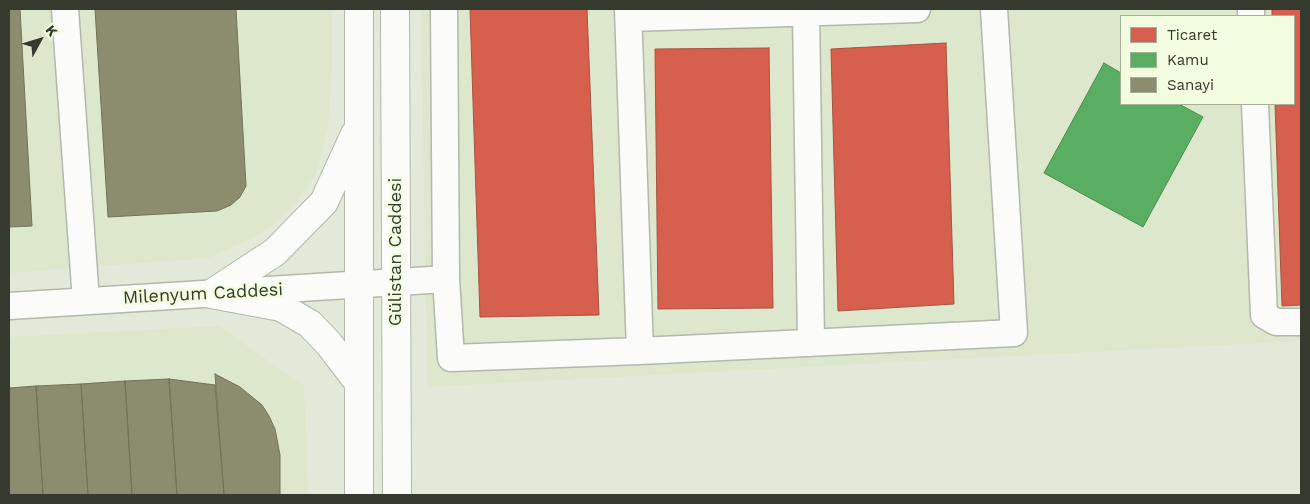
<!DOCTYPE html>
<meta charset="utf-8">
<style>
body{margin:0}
#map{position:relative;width:1310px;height:504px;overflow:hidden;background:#e3e9d8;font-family:"Work Sans",sans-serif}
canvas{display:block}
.frame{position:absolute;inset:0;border:10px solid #35392e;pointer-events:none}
.legend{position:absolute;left:1120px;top:15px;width:175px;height:90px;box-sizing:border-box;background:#f2fddf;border:1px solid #a6af98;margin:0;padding:6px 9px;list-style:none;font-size:15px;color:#35392e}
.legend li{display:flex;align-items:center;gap:10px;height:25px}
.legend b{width:25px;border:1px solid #a6af98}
.north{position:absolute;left:15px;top:15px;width:50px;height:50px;-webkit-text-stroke:4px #f2fddf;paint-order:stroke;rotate:51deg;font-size:14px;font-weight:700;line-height:20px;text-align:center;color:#35392e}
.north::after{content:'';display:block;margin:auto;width:18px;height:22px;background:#35392e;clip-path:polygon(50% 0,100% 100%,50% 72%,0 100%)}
</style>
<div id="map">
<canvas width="1310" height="504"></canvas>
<div class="frame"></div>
<ul class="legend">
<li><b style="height:14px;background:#d6604d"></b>Ticaret</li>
<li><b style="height:14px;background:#5aae61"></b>Kamu</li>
<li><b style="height:14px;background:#8c8c6e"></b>Sanayi</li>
</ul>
<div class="north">K</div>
</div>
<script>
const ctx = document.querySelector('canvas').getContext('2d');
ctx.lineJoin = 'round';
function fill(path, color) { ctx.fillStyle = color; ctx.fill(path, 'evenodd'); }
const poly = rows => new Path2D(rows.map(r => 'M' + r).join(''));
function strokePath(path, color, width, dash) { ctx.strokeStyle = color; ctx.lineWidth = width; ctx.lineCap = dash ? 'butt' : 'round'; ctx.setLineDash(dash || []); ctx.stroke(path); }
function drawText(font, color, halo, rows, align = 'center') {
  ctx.font = font + ' "Work Sans",sans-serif'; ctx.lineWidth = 5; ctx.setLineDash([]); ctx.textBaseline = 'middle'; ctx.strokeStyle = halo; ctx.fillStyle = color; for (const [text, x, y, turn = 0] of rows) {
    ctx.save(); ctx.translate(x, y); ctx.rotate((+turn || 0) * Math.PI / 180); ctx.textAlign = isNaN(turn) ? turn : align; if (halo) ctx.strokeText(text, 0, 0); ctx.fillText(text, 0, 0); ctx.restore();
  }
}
fill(poly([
 [9,9,332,9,332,62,328,127,315,176,295,204,273,225,251,239,208,258,9,273],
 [421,9,1301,9,1301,341,427,387],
 [1121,16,1294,16,1294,104,1121,104],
 [219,326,304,386,308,495,9,495,9,337]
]), '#dde7cb');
const shops = poly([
 [470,9,587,9,599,315,480,317,470,9],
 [1272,9,1301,9,1301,305,1282,306,1275,104,1294,104,1294,16,1272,16,1272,9],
 [946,43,954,304,838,311,831,49,946,43],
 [769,48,773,308,658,309,655,49,769,48]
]);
fill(shops, '#d6604d');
strokePath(shops, '#a65444', 1);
const public = poly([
 [1104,63,1121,73,1121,104,1179,104,1203,117,1143,227,1044,173,1104,63]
]);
fill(public, '#5aae61');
strokePath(public, '#4f8b52', 1);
const industry = poly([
 [9,9,20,9,32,226,9,227,9,9],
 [95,9,236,9,246,186,240,197,231,205,217,211,108,217,95,9],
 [215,374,240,387,262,405,269,416,275,429,280,455,280,495,224,495,215,374],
 [169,379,177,495,132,495,125,381,169,379],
 [169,379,215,385,224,495,177,495,169,379],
 [125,381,132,495,88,495,81,384,125,381],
 [81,384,88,495,43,495,36,386,81,384],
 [36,386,43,495,9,495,9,388,36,386]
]);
fill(industry, '#8c8c6e');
strokePath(industry, '#72735b', 1);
const minor = poly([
 [65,9,86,301],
 [444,9,446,279,451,358,640,351,1014,333,994,9],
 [628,9,640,351],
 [1251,9,1251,16],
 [806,12,811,343],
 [629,18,917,9],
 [1255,104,1264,315,1276,322,1301,322],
 [9,306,446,279]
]);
const major = poly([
 [359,9,359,495],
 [395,9,397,495],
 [355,134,324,202,275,252,211,294,281,307,310,324,329,344,359,383]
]);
strokePath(minor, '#b3b8ab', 29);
strokePath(major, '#b3b8ab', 30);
strokePath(minor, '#fbfcf9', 26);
strokePath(major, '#fbfcf9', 28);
drawText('18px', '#35392e', '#f2fddf', [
 ["Gülistan Caddesi",396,252,-90],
 ["Milenyum Caddesi",203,294,-3]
]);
</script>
